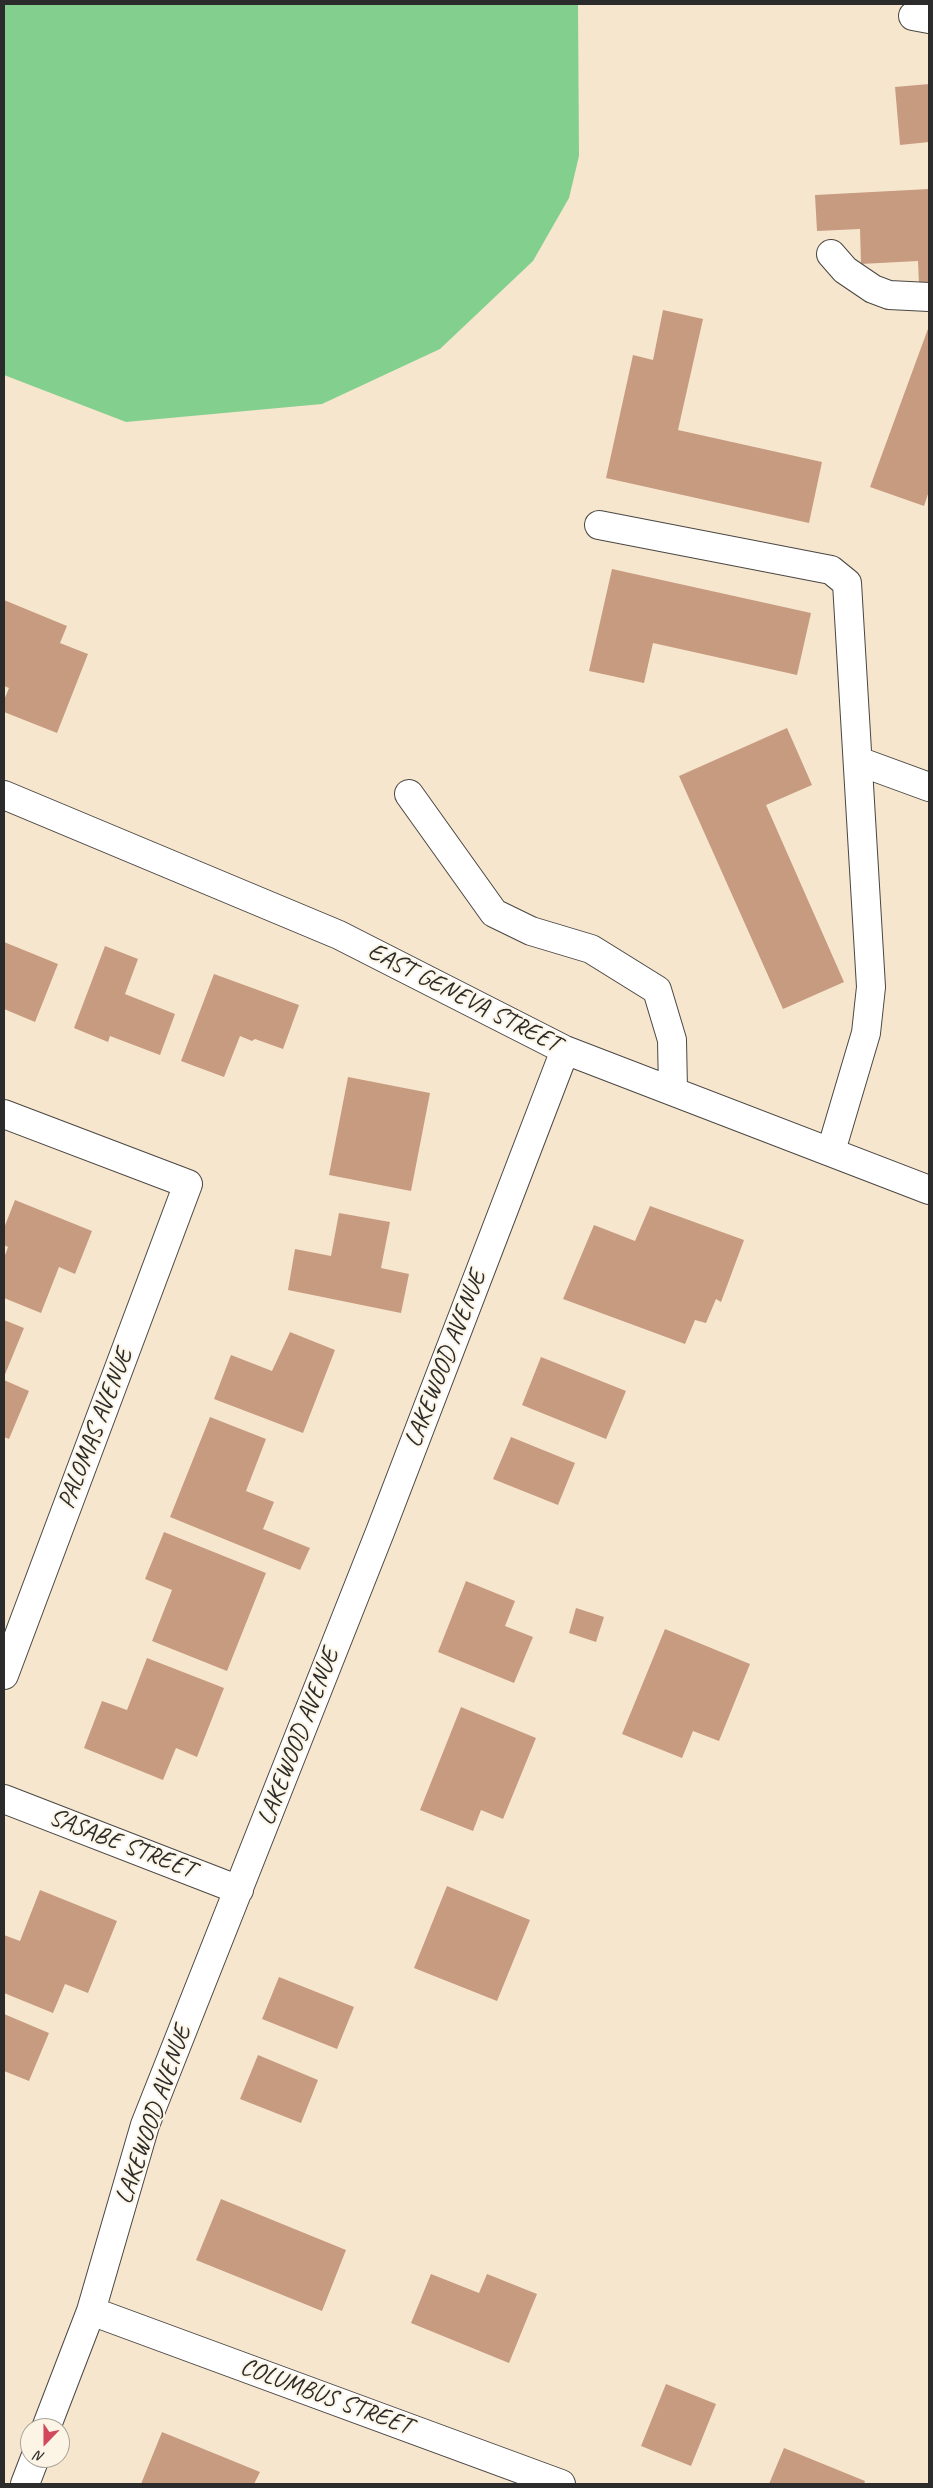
<!DOCTYPE html>
<style>
body{margin:0}
#map{position:relative;width:933px;height:2488px;overflow:hidden;background:#f7e6ce;font-family:Caveat,sans-serif}
canvas{display:block}
.frame{position:absolute;inset:0;border:5px solid #2b2b2b;pointer-events:none}
.north{position:absolute;left:20px;top:2418px;width:50px;height:50px;box-sizing:border-box;background:#fcf5e5;border:1px solid #a8a49b;border-radius:50%;rotate:202deg;font-size:14px;font-weight:700;line-height:20px;text-align:center;color:#2b2b2b}
.north::after{content:'';display:block;margin:auto;width:18px;height:22px;background:#d1495b;clip-path:polygon(50% 0,100% 100%,50% 72%,0 100%)}
</style>
<div id="map">
<canvas width="933" height="2488"></canvas>
<div class="frame"></div>
<div class="north">N</div>
</div>
<script>
const ctx = document.querySelector('canvas').getContext('2d');
ctx.lineJoin = 'round';
function fill(path, color) { ctx.fillStyle = color; ctx.fill(path, 'evenodd'); }
const poly = rows => new Path2D(rows.map(r => 'M' + r).join(''));
function strokePath(path, color, width, dash) { ctx.strokeStyle = color; ctx.lineWidth = width; ctx.lineCap = dash ? 'butt' : 'round'; ctx.setLineDash(dash || []); ctx.stroke(path); }
function drawText(font, color, halo, rows, align = 'center') {
  ctx.font = font + ' Caveat,sans-serif'; ctx.lineWidth = 4; ctx.setLineDash([]); ctx.textBaseline = 'middle'; ctx.strokeStyle = halo; ctx.fillStyle = color; for (const [text, x, y, turn = 0] of rows) {
    ctx.save(); ctx.translate(x, y); ctx.rotate((+turn || 0) * Math.PI / 180); ctx.textAlign = isNaN(turn) ? turn : align; if (halo) ctx.strokeText(text, 0, 0); ctx.fillText(text, 0, 0); ctx.restore();
  }
}
fill(poly([
 [4,4,578,4,579,156,569,198,533,261,440,349,322,404,126,422,4,375]
]), '#83d08e');
fill(poly([
 [929,84,929,142,900,145,895,87],
 [929,189,929,284,919,285,918,261,861,264,860,229,817,231,815,195],
 [663,310,703,319,678,430,822,462,809,523,606,478,633,355,653,360],
 [929,326,929,491,924,506,870,487],
 [612,569,811,613,797,675,653,643,644,683,589,671],
 [4,600,67,626,60,643,88,654,57,733,4,712,4,700,9,688,4,686],
 [787,728,812,785,766,805,844,982,783,1009,679,776],
 [4,942,58,964,35,1022,4,1009],
 [105,946,138,959,125,994,175,1014,160,1055,110,1036,108,1042,74,1028],
 [214,974,299,1005,283,1049,255,1039,252,1041,240,1036,224,1077,181,1061],
 [348,1077,430,1093,411,1191,329,1175],
 [15,1200,92,1231,75,1274,59,1267,41,1313,4,1298,4,1258,8,1247,4,1245,4,1228],
 [650,1206,744,1240,721,1302,716,1299,706,1323,695,1320,685,1344,563,1299,594,1225,635,1241],
 [339,1213,390,1222,381,1268,409,1274,401,1313,288,1290,295,1249,331,1256],
 [4,1320,24,1328,4,1377],
 [290,1332,335,1350,303,1433,214,1399,231,1355,272,1371],
 [541,1357,626,1391,606,1439,522,1405],
 [4,1380,29,1391,9,1439,4,1437],
 [210,1417,266,1439,246,1491,274,1502,263,1529,310,1548,300,1570,170,1517],
 [511,1437,575,1463,558,1505,493,1479],
 [164,1532,266,1573,227,1671,152,1641,172,1590,145,1579],
 [466,1581,515,1601,505,1626,533,1637,514,1683,438,1652],
 [576,1608,604,1617,596,1642,569,1633],
 [665,1629,750,1664,719,1741,693,1731,682,1758,622,1734],
 [147,1658,224,1688,197,1757,176,1748,163,1780,84,1748,102,1701,127,1710],
 [461,1707,536,1738,503,1819,481,1810,473,1831,420,1810],
 [447,1886,530,1920,497,2001,414,1968],
 [40,1890,117,1921,88,1993,65,1984,53,2013,4,1993,4,1935,20,1941],
 [279,1977,354,2007,337,2049,262,2019],
 [4,2014,49,2033,29,2081,4,2071],
 [258,2055,318,2080,301,2123,240,2099],
 [221,2199,346,2250,322,2311,196,2260],
 [431,2274,479,2293,487,2274,537,2294,509,2363,411,2323],
 [666,2384,716,2404,691,2466,641,2446],
 [162,2432,260,2472,254,2484,141,2484],
 [784,2448,865,2481,864,2484,769,2484]
]), '#c79b80');
const minor = poly([
 [913,16,929,19],
 [831,254,845,270,873,289,889,295,929,297],
 [599,525,831,570,847,583,871,987,866,1033,831,1151],
 [858,761,929,787],
 [409,794,494,913,531,931,591,949,657,990,672,1040,673,1090],
 [4,795,339,935,565,1050,929,1190],
 [4,1114,188,1184,4,1675],
 [4,1799,239,1890],
 [91,2311,561,2484],
 [46,2428,91,2311,145,2125,380,1532,565,1050],
 [25,2484,35,2458]
]);
strokePath(minor, '#4a4743', 30);
strokePath(minor, '#fff', 28);
drawText('25px', '#2b2b2b', '#fcf5e5', [
 ["EAST GENEVA STREET",464,998,27],
 ["LAKEWOOD AVENUE",446,1359,-69],
 ["PALOMAS AVENUE",96,1429,-69],
 ["LAKEWOOD AVENUE",299,1737,-69],
 ["SASABE STREET",122,1844,21],
 ["LAKEWOOD AVENUE",154,2115,-71],
 ["COLUMBUS STREET",326,2397,20]
]);
</script>
